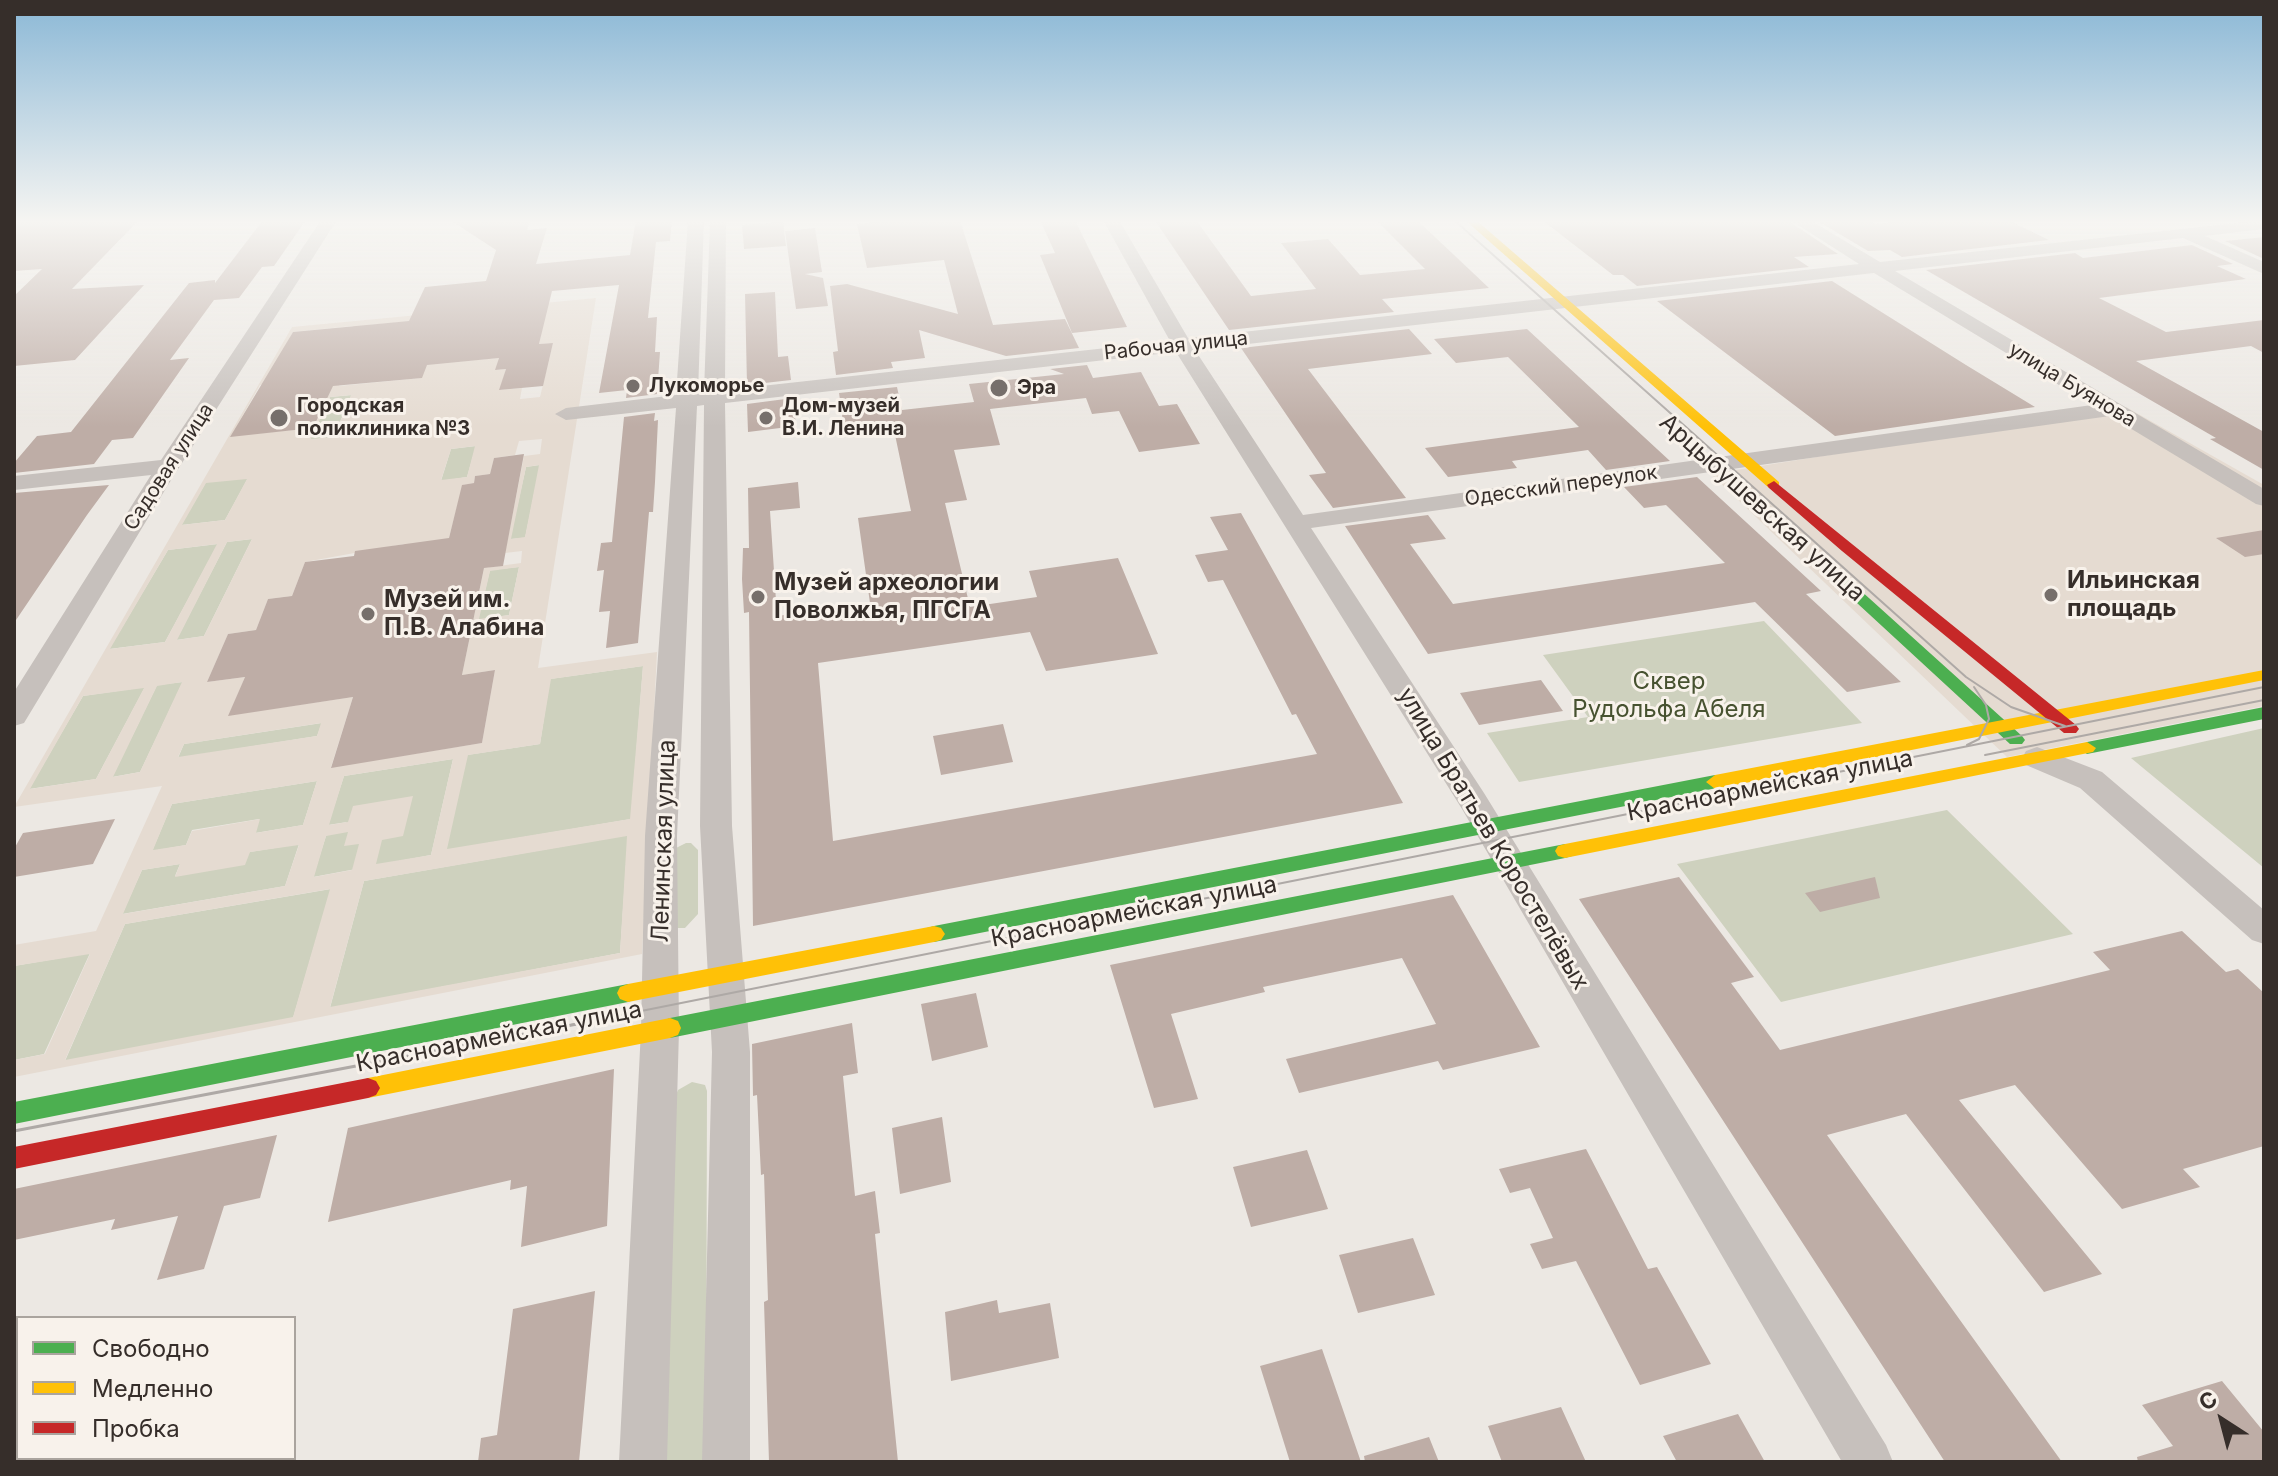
<!DOCTYPE html>
<meta charset="utf-8">
<style>
body{margin:0}
#map{position:relative;width:2278px;height:1476px;overflow:hidden;background:#ece8e3;font-family:Inter,sans-serif}
canvas{display:block}
.frame{position:absolute;inset:0;border:16px solid #362e2a;pointer-events:none}
.legend{position:absolute;left:16px;top:1316px;width:280px;height:144px;box-sizing:border-box;background:#f8f2eb;border:2px solid #aaa49e;margin:0;padding:10px 14px;list-style:none;font-size:24px;color:#362e2a}
.legend li{display:flex;align-items:center;gap:16px;height:40px}
.legend b{width:40px;border:2px solid #aaa49e}
.north{position:absolute;left:2182px;top:1380px;width:80px;height:80px;-webkit-text-stroke:6px #f8f2eb;paint-order:stroke;rotate:324deg;font-size:22px;font-weight:700;line-height:32px;text-align:center;color:#362e2a}
.north::after{content:'';display:block;margin:auto;width:28px;height:36px;background:#362e2a;clip-path:polygon(50% 0,100% 100%,50% 72%,0 100%)}
</style>
<div id="map">
<canvas width="2278" height="1476"></canvas>
<div class="frame"></div>
<ul class="legend">
<li><b style="height:10px;background:#4caf50"></b>Свободно</li>
<li><b style="height:10px;background:#ffc107"></b>Медленно</li>
<li><b style="height:10px;background:#c62828"></b>Пробка</li>
</ul>
<div class="north">С</div>
</div>
<script>
const ctx = document.querySelector('canvas').getContext('2d');
ctx.lineJoin = 'round';
function fill(path, color) { ctx.fillStyle = color; ctx.fill(path, 'evenodd'); }
const poly = rows => new Path2D(rows.map(r => 'M' + r).join(''));
function strokePath(path, color, width, dash) { ctx.strokeStyle = color; ctx.lineWidth = width; ctx.lineCap = dash ? 'butt' : 'round'; ctx.setLineDash(dash || []); ctx.stroke(path); }
function drawText(font, color, halo, rows, align = 'center') {
  ctx.font = font + ' Inter,sans-serif'; ctx.lineWidth = 6; ctx.setLineDash([]); ctx.textBaseline = 'middle'; ctx.strokeStyle = halo; ctx.fillStyle = color; for (const [text, x, y, turn = 0] of rows) {
    ctx.save(); ctx.translate(x, y); ctx.rotate((+turn || 0) * Math.PI / 180); ctx.textAlign = isNaN(turn) ? turn : align; if (halo) ctx.strokeText(text, 0, 0); ctx.fillText(text, 0, 0); ctx.restore();
  }
}
fill(poly([
 [352,395,333,437,310,440,330,397],
 [476,446,467,477,441,481,451,449],
 [540,465,525,538,510,539,526,467],
 [248,478,225,520,181,525,206,482],
 [252,539,204,636,176,640,227,542],
 [218,544,165,642,109,649,168,550],
 [519,567,509,615,478,620,490,570],
 [1764,621,1862,723,1519,782,1487,733,1588,717,1543,655],
 [643,666,631,819,446,850,467,755,540,744,550,679],
 [183,682,140,772,112,777,157,685],
 [145,687,96,779,29,789,83,696],
 [322,723,317,736,178,758,184,744],
 [2264,728,2264,868,2131,758],
 [453,759,431,855,313,877,326,836,347,822,328,825,344,776],
 [317,781,303,825,255,833,259,819,192,830,186,845,152,851,172,804],
 [1947,810,2073,934,1781,1002,1677,864],
 [628,835,620,953,330,1008,364,881],
 [686,843,691,843,698,850,698,914,685,928,671,928,674,849],
 [299,844,285,886,122,914,142,870,180,864,175,876,250,852],
 [331,889,293,1018,65,1061,125,924],
 [90,953,44,1054,14,1060,14,966],
 [692,1082,705,1085,707,1091,706,1462,661,1462,675,1097,678,1090]
]), '#ced1be');
fill(poly([
 [596,298,538,668,657,652,642,954,14,1077,14,1060,45,1054,90,954,14,966,14,945,96,931,162,786,14,807,292,327],
 [537,305,529,336,541,335,539,344,553,343,540,397,520,399,522,388,500,390,506,369,496,370,499,358,451,362,463,329,500,326,506,308],
 [430,320,439,335,421,378,339,386,357,348,343,349,333,369,269,376,293,332,353,326,345,345,360,343,369,325],
 [311,380,297,408,324,406,313,428,231,436,260,385],
 [351,395,334,437,311,439,330,397],
 [542,439,540,454,524,456,505,553,522,551,521,563,484,568,462,675,495,670,482,743,331,767,353,697,229,715,245,677,207,682,228,634,256,630,268,599,292,596,305,562,404,544,403,551,447,545,463,485,474,483,475,476,490,474,494,458,515,455,519,441],
 [475,446,467,477,441,480,451,449],
 [539,465,525,537,511,539,526,467],
 [247,479,225,520,182,525,206,483],
 [252,539,204,636,177,640,227,542],
 [217,544,165,642,110,649,168,550],
 [519,567,509,615,479,619,490,571],
 [643,666,630,819,447,849,468,755,540,744,551,679],
 [182,682,140,772,113,777,157,686],
 [144,688,96,779,30,789,83,696],
 [321,723,317,736,178,757,184,744],
 [453,759,431,855,376,864,382,840,403,836,413,796,353,806,348,822,329,825,344,776],
 [317,781,303,825,256,833,260,819,192,831,186,845,153,850,172,804],
 [348,832,344,846,359,844,352,870,314,877,326,836],
 [627,836,620,953,330,1007,364,881],
 [299,845,285,886,123,914,142,870,180,864,175,877,245,865,250,852],
 [330,889,293,1017,65,1060,125,924],
 [2126,407,2264,485,2264,706,2007,757,1711,474]
]), '#e5dbd1');
fill(poly([
 [14,220,138,221,72,289,144,285,75,360,14,366,14,296,42,269,14,271],
 [263,220,306,220,274,266,262,267,239,298,214,300,170,360,189,358,133,438,112,440,94,464,14,473,14,463,37,436,71,432,189,283,215,280,215,283],
 [450,220,530,220,527,230,547,228,536,264,630,255,636,220,672,220,670,241,656,242,648,318,657,317,655,352,660,352,657,394,626,398,627,390,599,393,619,285,552,291,539,344,553,343,543,386,499,390,506,369,495,370,499,358,427,365,422,378,333,386,313,428,230,437,293,332,409,321,425,287,486,281,496,250],
 [900,220,960,220,993,325,1065,319,1079,348,1006,356,919,330,925,358,891,362,893,368,836,375,833,352,838,351,830,286,847,284,958,314,944,260,867,268,857,224],
 [1040,220,1075,220,1127,327,1072,333,1040,255,1055,253],
 [1196,220,1251,296,1316,289,1281,243,1328,239,1360,275,1425,269,1376,220,1417,220,1489,288,1382,299,1394,312,1229,330,1156,222],
 [1542,220,1787,220,1838,254,1794,257,1809,267,1637,286,1623,275,1613,275],
 [1816,220,1867,220,1875,224,1920,220,2008,220,2049,240,1902,257,1890,250,1868,251],
 [783,222,786,246,744,249,742,225],
 [815,228,822,272,805,274,823,278,828,306,796,309,785,231],
 [2264,237,2264,259,2225,241],
 [2192,245,2233,264,2217,266,2246,279,2099,298,2166,332,2264,320,2264,353,2251,346,2136,361,2264,432,2264,470,2210,439,2216,438,1926,270,2075,253,2083,258],
 [1832,281,1966,365,2035,407,1835,436,1657,301],
 [775,292,778,357,788,356,791,380,747,385,745,294],
 [1409,329,1432,354,1308,369,1406,498,1333,508,1309,475,1326,473,1241,348],
 [1527,329,1670,461,1606,470,1588,450,1512,461,1517,468,1448,477,1425,448,1579,427,1508,357,1456,363,1434,339],
 [1087,365,1093,378,1141,372,1159,406,1177,404,1200,444,1139,452,1119,411,1092,414,1086,398,990,409,1000,445,954,450,967,500,945,503,970,607,1037,597,1029,571,1118,558,1158,654,1046,671,1030,632,818,663,833,841,1317,754,1296,714,1292,715,1223,580,1208,582,1195,555,1228,550,1210,517,1241,513,1403,803,753,926,749,612,744,613,742,579,743,548,749,548,748,488,798,482,800,508,770,511,777,616,870,603,858,518,911,511,894,430,845,436,839,393,897,387,902,410,974,402,969,384,1064,374,1050,369],
 [793,398,796,426,748,432,747,404],
 [655,413,654,421,658,420,655,482,653,512,649,512,638,643,606,648,610,611,599,612,604,570,597,571,601,543,612,542,624,417],
 [524,454,503,566,484,568,462,675,495,670,482,743,331,768,353,697,228,716,245,677,207,682,228,634,256,630,268,599,292,596,305,562,354,556,355,551,449,538,462,485,474,483,475,476,490,474,494,458],
 [1697,477,1821,591,1806,594,1901,682,1847,692,1755,602,1428,654,1345,526,1428,515,1446,539,1410,544,1453,604,1725,563,1666,505,1644,508,1624,487],
 [109,485,87,515,14,623,14,493],
 [2264,530,2264,554,2245,557,2216,538],
 [1541,680,1563,711,1479,725,1460,693],
 [1003,724,1013,762,941,775,933,736],
 [115,819,93,864,14,877,14,849,23,833],
 [1679,877,1754,977,1731,983,1780,1050,2110,970,2093,952,2182,931,2226,972,2238,969,2264,993,2264,1146,2183,1169,2200,1187,2122,1209,2015,1085,1959,1100,2102,1274,2044,1292,1906,1114,1827,1135,2062,1462,1945,1462,1579,899],
 [1875,877,1880,898,1820,912,1805,893],
 [1453,895,1540,1047,1443,1070,1438,1061,1299,1093,1286,1059,1436,1024,1402,958,1263,987,1265,992,1171,1014,1198,1099,1154,1108,1110,965],
 [976,993,988,1047,932,1061,921,1004],
 [852,1023,858,1073,843,1076,855,1196,875,1191,880,1233,875,1234,898,1462,769,1462,764,1302,768,1300,764,1174,761,1175,757,1095,753,1096,752,1044],
 [614,1069,607,1226,521,1247,527,1186,510,1190,511,1180,328,1222,348,1128],
 [942,1117,951,1182,900,1194,892,1128],
 [277,1135,260,1198,224,1206,204,1269,157,1280,178,1216,111,1230,115,1219,14,1240,14,1189],
 [1586,1149,1648,1269,1657,1267,1711,1364,1640,1385,1576,1261,1542,1269,1530,1244,1553,1238,1530,1188,1510,1193,1499,1169],
 [1307,1150,1328,1209,1251,1227,1233,1167],
 [1413,1238,1435,1295,1358,1313,1339,1255],
 [595,1291,579,1462,478,1462,481,1438,497,1435,513,1309],
 [997,1300,999,1313,1050,1303,1059,1358,951,1381,945,1312],
 [1322,1349,1361,1462,1290,1462,1260,1366],
 [2222,1381,2264,1432,2264,1462,2138,1462,2137,1457,2173,1446,2142,1405],
 [1561,1407,1586,1462,1502,1462,1488,1426],
 [1738,1414,1765,1462,1677,1462,1663,1436],
 [1429,1437,1439,1462,1365,1462,1364,1456]
]), '#beada6');
fill(poly([
 [321,220,337,220,168,485,24,723,14,726,14,692,151,475,14,490,14,476,161,460,321,220],
 [688,220,704,220,698,393,704,392,710,220,726,220,725,390,1170,341,1103,220,1119,220,1188,338,1859,264,1790,220,1810,220,1880,262,2264,220,2264,229,2205,236,2264,262,2264,274,2183,238,1895,271,2264,489,2264,506,2256,504,2110,416,1311,528,1484,793,1886,1445,1893,1462,1842,1462,1462,809,1176,352,725,403,732,826,750,1052,750,1462,702,1462,712,1052,700,826,704,405,697,406,677,836,679,1030,667,1462,619,1462,641,1030,645,836,676,408,566,420,555,414,566,408,676,395,688,220],
 [1874,273,2092,405,1303,515,1195,350,1874,273],
 [2037,747,2102,772,2264,910,2264,944,2252,940,2080,788,2026,765,2022,758,2026,751,2037,747]
]), '#c6c0bc');
fill(poly([
 [1824,560,1829,562,2022,736,2025,740,2022,744,2010,744,1819,568,1816,565,1824,560],
 [2264,707,2264,719,2087,754,2078,748,2087,742,2264,707],
 [1715,775,1722,777,1724,782,1722,787,934,942,927,940,923,934,927,928,934,926,1715,775],
 [1565,844,1572,846,1575,851,1572,856,1565,858,670,1038,662,1035,659,1028,662,1021,670,1018,1565,844],
 [628,984,636,987,639,993,636,999,628,1002,14,1124,14,1102,628,984]
]), '#4caf50');
fill(poly([
 [1465,220,1476,220,1779,482,1779,488,1769,488,1465,220],
 [2264,670,2264,680,1715,789,1706,782,1715,775,2264,670],
 [2087,742,2096,748,2093,752,1565,858,1558,856,1555,851,1558,846,1565,844,2087,742],
 [934,926,941,928,945,934,941,940,934,942,628,1002,620,999,617,993,620,987,628,984,934,926],
 [670,1018,678,1021,681,1028,678,1035,670,1038,368,1098,360,1095,356,1088,360,1081,368,1078,670,1018]
]), '#ffc107');
fill(poly([
 [1774,481,2076,725,2079,729,2076,733,2064,733,1842,551,1769,488,1767,485,1774,481],
 [368,1078,376,1081,380,1088,376,1095,368,1098,14,1169,14,1147,368,1078]
]), '#c62828');
strokePath(poly([
 [1454,220,1966,677,2011,707,2065,726],
 [1967,745,1979,739,1989,719,1986,705,1974,687],
 [1985,755,2264,700],
 [566,1026,2264,687]
]), '#aea9a6', 2);
strokePath(poly([
 [14,1131,577,1024]
]), '#aea9a6', 3);
const sky = ctx.createLinearGradient(0, 0, 0, 427);
sky.addColorStop(0, '#8bb8d6');
sky.addColorStop(0.52, '#f6f5f2');
sky.addColorStop(1, '#f6f5f200');
ctx.fillStyle = sky;
ctx.fillRect(0, 0, 2278, 427);
for (const [x, y, r, color] of [
 [633,386,8,"#766f6b"],
 [999,388,10,"#766f6b"],
 [279,418,10,"#766f6b"],
 [766,418,8,"#766f6b"],
 [2051,595,8,"#766f6b"],
 [758,597,8,"#766f6b"],
 [368,614,8,"#766f6b"]
]) { const dot = new Path2D(); dot.arc(x, y, r, 0, 2 * Math.PI); ctx.fillStyle = color; ctx.fill(dot); strokePath(dot, '#f8f2eb', 3); }
drawText('20px', '#362e2a', '#f8f2eb', [
 ["Рабочая улица",1176,346,-6],
 ["улица Буянова",2072,385,31],
 ["Садовая улица",169,467,-57],
 ["Одесский переулок",1561,486,-8]
]);
drawText('bold 20px', '#362e2a', '#f8f2eb', [
 ["Лукоморье",649,386],
 ["Эра",1017,388],
 ["Городская",297,406],
 ["поликлиника №3",297,429],
 ["Дом-музей",782,406],
 ["В.И. Ленина",782,429]
], 'left');
drawText('24px', '#362e2a', '#f8f2eb', [
 ["Арцыбушевская улица",1762,508,42],
 ["Красноармейская улица",1770,786,-11],
 ["улица Братьев Коростелёвых",1493,839,59],
 ["Ленинская улица",664,841,-88],
 ["Красноармейская улица",1134,912,-11],
 ["Красноармейская улица",499,1037,-11]
]);
drawText('bold 24px', '#362e2a', '#f8f2eb', [
 ["Ильинская",2067,581],
 ["площадь",2067,609],
 ["Музей археологии",774,583],
 ["Поволжья, ПГСГА",774,611],
 ["Музей им.",384,600],
 ["П.В. Алабина",384,628]
], 'left');
drawText('24px', '#475230', '#f8f2eb', [
 ["Сквер",1669,682],
 ["Рудольфа Абеля",1669,710]
]);
</script>
